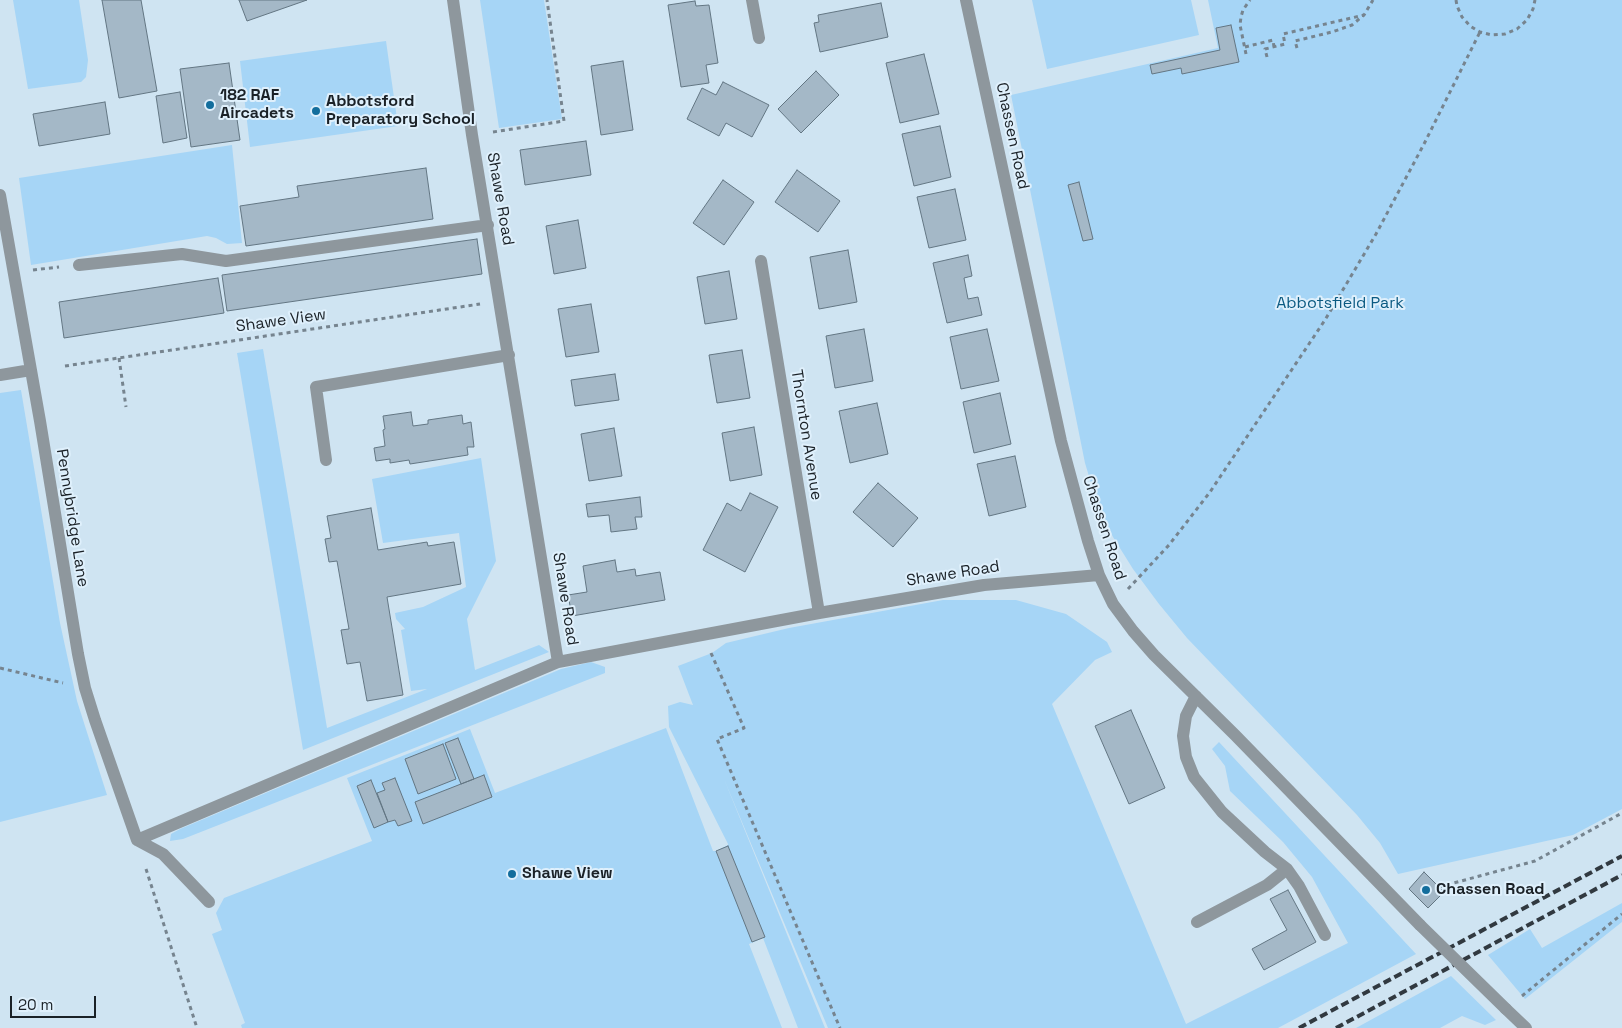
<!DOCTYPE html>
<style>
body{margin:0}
#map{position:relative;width:1622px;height:1028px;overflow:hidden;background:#cfe4f2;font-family:"Space Grotesk",sans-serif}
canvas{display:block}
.scale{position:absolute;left:10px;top:996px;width:86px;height:22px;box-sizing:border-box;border:2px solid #1a2127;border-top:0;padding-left:6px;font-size:15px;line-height:18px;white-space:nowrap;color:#1a2127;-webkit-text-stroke:4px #dff0fc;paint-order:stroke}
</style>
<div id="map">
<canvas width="1622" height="1028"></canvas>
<div class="scale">20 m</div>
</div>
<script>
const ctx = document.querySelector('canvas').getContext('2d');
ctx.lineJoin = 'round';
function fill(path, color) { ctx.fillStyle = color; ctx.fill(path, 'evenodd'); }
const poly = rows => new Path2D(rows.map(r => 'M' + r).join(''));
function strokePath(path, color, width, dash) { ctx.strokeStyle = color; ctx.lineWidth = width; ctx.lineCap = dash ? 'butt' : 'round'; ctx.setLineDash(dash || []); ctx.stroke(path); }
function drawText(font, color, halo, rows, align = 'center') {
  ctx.font = font + ' "Space Grotesk",sans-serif'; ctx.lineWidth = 4; ctx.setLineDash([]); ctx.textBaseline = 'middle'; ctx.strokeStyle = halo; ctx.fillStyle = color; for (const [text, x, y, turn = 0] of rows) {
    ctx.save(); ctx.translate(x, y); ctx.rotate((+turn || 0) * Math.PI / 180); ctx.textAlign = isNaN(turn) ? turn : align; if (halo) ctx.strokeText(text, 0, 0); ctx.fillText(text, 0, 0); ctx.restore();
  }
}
fill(poly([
 [13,0,79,0,88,60,86,77,81,82,28,89],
 [480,0,544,0,562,119,499,128],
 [1032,0,1191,0,1199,35,1047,69],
 [1208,0,1622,0,1622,809,1573,835,1398,874,1380,843,1357,815,1187,638,1159,604,1133,569,1113,537,1097,503,1085,463,1011,95,1218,48],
 [386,41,398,126,250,147,240,61],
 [232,145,242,243,227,244,216,238,207,236,31,265,19,178],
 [263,349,327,728,427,689,411,691,401,630,405,629,396,619,395,613,423,607,466,587,459,533,383,543,372,479,481,458,496,561,467,619,475,670,539,645,549,652,303,750,237,353],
 [21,390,60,623,77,701,107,795,0,822,0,393],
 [943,600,1016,600,1066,614,1107,642,1112,652,1095,660,1052,704,1186,1024,1348,943,1312,877,1283,842,1230,791,1225,766,1212,749,1219,742,1416,954,1278,1028,828,1028,724,779,825,1028,798,1028,763,938,749,944,782,1028,242,1028,241,1025,245,1023,212,934,222,930,216,913,224,898,372,841,347,778,470,729,495,793,666,728,713,851,716,851,728,845,728,844,669,727,668,706,680,702,693,705,678,666,712,653,726,643,789,628],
 [591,662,605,667,605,673,183,839,170,841,171,834,180,829,561,669],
 [1622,903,1622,922,1525,999,1488,955,1530,929,1542,948],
 [1451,976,1496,1020,1485,1025,1462,1016,1440,1028,1356,1028]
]), '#a6d5f6');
const building = poly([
 [102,0,141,0,157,91,119,98,102,0],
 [239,0,307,0,247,21,239,0],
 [695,1,696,6,709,5,718,63,706,65,709,83,681,87,668,5,695,1],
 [881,3,888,37,820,52,814,23,819,22,818,15,881,3],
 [1231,25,1239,62,1182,74,1181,68,1152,74,1150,65,1220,50,1216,28,1231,25],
 [924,54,939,114,900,123,886,63,924,54],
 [623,61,633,130,601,135,591,66,623,61],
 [229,63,240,140,191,147,180,69,229,63],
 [816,71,839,95,801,133,778,109,816,71],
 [723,82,769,105,752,137,726,123,719,136,687,119,702,88,716,95,723,82],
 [180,92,187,138,163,143,156,96,180,92],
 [105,102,110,134,39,146,33,114,105,102],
 [940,126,951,177,914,186,902,134,940,126],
 [586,141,591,175,525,185,520,150,586,141],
 [426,168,433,219,246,246,240,206,299,197,297,186,426,168],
 [797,170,840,201,818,232,775,202,797,170],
 [723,180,754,202,724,245,693,223,723,180],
 [1079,182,1093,239,1083,241,1068,185,1079,182],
 [955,189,966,240,929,248,917,197,955,189],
 [578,220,586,268,554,274,546,226,578,220],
 [477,239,482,274,227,311,222,275,477,239],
 [848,250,857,302,819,309,810,257,848,250],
 [968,255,972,276,964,278,968,299,978,297,982,315,947,323,933,263,968,255],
 [729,271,737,319,705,324,697,277,729,271],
 [218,278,224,313,64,338,59,302,218,278],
 [591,304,599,352,566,357,558,309,591,304],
 [864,329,873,381,835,388,826,336,864,329],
 [987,329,999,381,961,389,950,337,987,329],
 [742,350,750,398,717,403,709,355,742,350],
 [615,374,619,400,575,406,571,380,615,374],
 [1000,393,1011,444,974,453,963,402,1000,393],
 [877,403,888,454,850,463,839,411,877,403],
 [411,412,413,426,428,424,428,420,462,415,463,424,471,422,474,447,467,447,468,455,410,464,409,460,390,463,390,459,376,461,374,448,385,446,383,430,385,429,383,416,411,412],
 [754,427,762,475,730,481,722,433,754,427],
 [614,428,622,476,589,481,581,434,614,428],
 [1015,456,1026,507,989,516,977,464,1015,456],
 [878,483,918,518,893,547,853,512,878,483],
 [750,493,778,507,745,572,703,550,727,503,741,511,750,493],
 [640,497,642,517,635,517,637,529,611,532,609,515,588,517,586,504,640,497],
 [371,508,378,550,427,542,428,546,454,542,461,584,387,597,403,695,367,701,360,662,347,664,341,630,349,629,337,561,329,562,325,539,331,538,327,516,371,508],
 [615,560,617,572,635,569,636,576,660,572,665,600,572,616,568,595,587,592,583,566,615,560],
 [1131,710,1165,788,1129,804,1095,726,1131,710],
 [458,738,474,779,461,784,445,743,458,738],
 [443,744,456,779,418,794,405,759,443,744],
 [484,775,492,797,423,824,415,802,484,775],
 [395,778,412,821,398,826,395,820,388,822,377,793,385,790,382,783,395,778],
 [371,780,388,822,374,828,357,786,371,780],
 [728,846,765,937,752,942,716,851,728,846],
 [1424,872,1444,892,1428,908,1409,889,1424,872],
 [1288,890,1316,942,1264,970,1252,949,1287,930,1270,899,1288,890]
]);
fill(building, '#a4b8c7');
strokePath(building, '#637683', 1);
strokePath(poly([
 [1456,0,1457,6,1462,17,1470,26,1480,32,1492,35,1505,34,1517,29,1527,20,1533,9,1535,0],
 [1245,47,1273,40,1274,47],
 [1297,48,1295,41,1332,32,1352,25,1364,15,1373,0],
 [1246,54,1240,25,1241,17,1243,10,1250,0],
 [1267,57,1265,49,1285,44,1283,34,1364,15],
 [493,132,564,121,547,0],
 [33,270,59,267],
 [119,358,126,407],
 [65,366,480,304],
 [1128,589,1169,545,1210,492,1325,320,1376,234,1424,144,1480,32],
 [711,653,744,728,717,739,840,1028],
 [0,668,63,683],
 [146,869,197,1028],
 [1439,887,1535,861,1622,813],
 [1522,996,1622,914]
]), '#76848f', 3, [4, 4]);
strokePath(poly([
 [453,0,472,135,558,662,819,613,984,585,1099,575],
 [752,0,759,38],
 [966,0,1061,441,1088,541,1099,575,1113,604,1133,631,1154,655,1235,735,1420,925],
 [0,195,40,421,78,654,85,688,95,720,137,840],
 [761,261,819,613],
 [79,265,182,254,226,261,488,225],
 [0,375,31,370],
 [326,460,316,387,509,355],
 [1196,696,1186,716,1183,736,1186,757,1194,777,1222,812,1265,852,1287,869,1299,886,1325,935],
 [137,840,558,662],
 [137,840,163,854,209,902],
 [1197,922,1267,885,1287,869],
 [1506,1009,1526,1028]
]), '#8e979d', 12);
strokePath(poly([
 [1299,1028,1622,856],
 [1336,1028,1622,875]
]), '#313940', 4, [8, 4]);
strokePath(poly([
 [1420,925,1506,1009]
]), '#8e979d', 12);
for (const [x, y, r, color] of [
 [210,105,5,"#136e9d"],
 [316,111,5,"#136e9d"],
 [512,874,5,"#136e9d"],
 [1426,890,5,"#136e9d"]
]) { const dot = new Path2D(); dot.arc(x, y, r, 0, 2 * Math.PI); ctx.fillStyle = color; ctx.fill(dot); strokePath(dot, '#dff0fc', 2); }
drawText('bold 16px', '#1a2127', '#dff0fc', [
 ["182 RAF",220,96],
 ["Aircadets",220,114],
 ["Abbotsford",326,102],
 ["Preparatory School",326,120],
 ["Shawe View",522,874],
 ["Chassen Road",1436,890]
], 'left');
drawText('16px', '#1a2127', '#dff0fc', [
 ["Chassen Road",1012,136,78],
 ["Shawe Road",500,199,80],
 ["Shawe View",281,321,-8],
 ["Thornton Avenue",806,435,81],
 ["Pennybridge Lane",72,518,81],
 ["Chassen Road",1104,528,72],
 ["Shawe Road",953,574,-9],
 ["Shawe Road",565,599,81]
]);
drawText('16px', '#0b5a82', '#dff0fc', [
 ["Abbotsfield Park",1340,304]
]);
</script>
